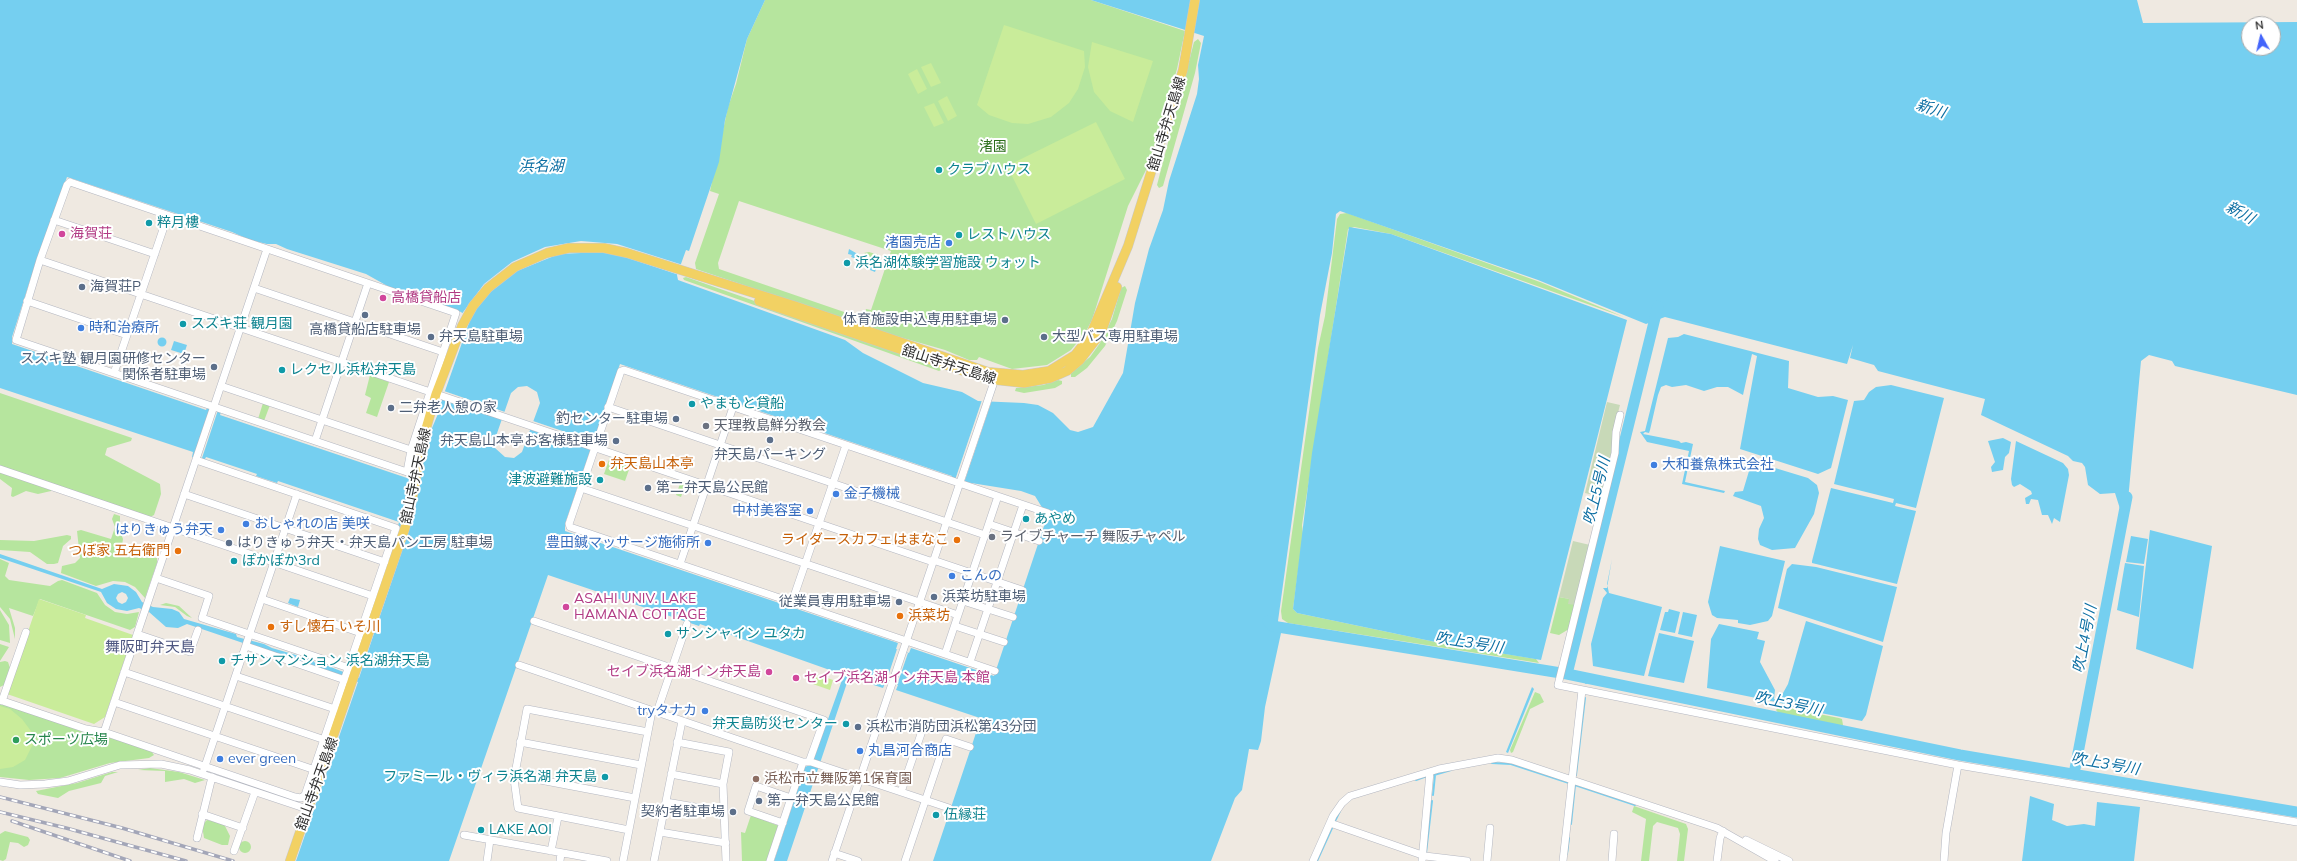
<!DOCTYPE html>
<meta charset="utf-8">
<style>
body{margin:0}
#map{position:relative;width:2297px;height:861px;overflow:hidden;background:#efe9e1;font-family:Mulish,sans-serif}
canvas{display:block}
.north{position:absolute;left:2241px;top:16px;width:40px;height:40px;box-sizing:border-box;background:#fff;border:1px solid #ababab;border-radius:50%;rotate:352deg;font-size:11px;font-weight:700;line-height:16px;text-align:center;color:#2e2e2e}
.north::after{content:'';display:block;margin:auto;width:14px;height:18px;background:#4264fb;clip-path:polygon(50% 0,100% 100%,50% 72%,0 100%)}
</style>
<div id="map">
<canvas width="2297" height="861"></canvas>
<div class="north">N</div>
</div>
<script>
const ctx = document.querySelector('canvas').getContext('2d');
ctx.lineJoin = 'round';
function fill(path, color) { ctx.fillStyle = color; ctx.fill(path, 'evenodd'); }
const poly = rows => new Path2D(rows.map(r => 'M' + r).join(''));
function strokePath(path, color, width, dash) { ctx.strokeStyle = color; ctx.lineWidth = width; ctx.lineCap = dash ? 'butt' : 'round'; ctx.setLineDash(dash || []); ctx.stroke(path); }
function drawText(font, color, halo, rows, align = 'center') {
  ctx.font = font + ' Mulish,"Noto Sans JP",sans-serif'; ctx.lineWidth = 4; ctx.setLineDash([]); ctx.textBaseline = 'middle'; ctx.strokeStyle = halo; ctx.fillStyle = color; for (const [text, x, y, turn = 0] of rows) {
    ctx.save(); ctx.translate(x, y); ctx.rotate((+turn || 0) * Math.PI / 180); ctx.textAlign = isNaN(turn) ? turn : align; if (halo) ctx.strokeText(text, 0, 0); ctx.fillText(text, 0, 0); ctx.restore();
  }
}
fill(poly([
 [765,0,1091,0,1185,31,1177,69,1149,164,1128,206,1092,320,1085,333,1071,350,1047,365,1012,369,979,357,977,360,969,360,945,350,875,330,862,320,866,309,871,310,891,251,739,201,718,263,719,269,850,314,853,317,853,320,850,321,696,269,695,263,719,194,710,191,728,107,736,84,747,39],
 [1198,39,1201,43,1195,73,1163,186,1159,188,1157,185,1171,131,1194,42],
 [1347,213,1540,282,1624,317,1391,234,1354,227,1348,229,1302,525,1303,534,1293,609,1297,613,1445,644,1536,659,1539,663,1288,623,1282,619,1281,611,1318,348,1325,316,1337,219,1340,214],
 [869,252,879,255,879,259,875,260,864,253],
 [686,277,943,367,943,369,939,371,684,280,683,278],
 [1125,286,1127,290,1117,321,1105,346,1087,368,1075,377,1071,377,1071,373,1090,357,1100,343,1112,319,1121,288],
 [370,375,389,382,377,417,366,413,371,398,365,395],
 [1058,380,1062,381,1062,384,1055,388,1024,393,1015,391,1016,388,1043,385],
 [0,393,132,438,131,441,107,448,105,455,160,484,161,494,154,515,150,517,0,467],
 [263,403,270,405,264,421,258,419],
 [610,457,631,464,625,481,604,474],
 [0,472,51,490,51,491,38,494,26,491,13,497,11,496,12,488,0,479],
 [681,481,686,483,681,497,676,495],
 [114,514,120,516,120,531,123,539,121,552,122,557,157,558,157,563,145,598,135,587,125,582,113,581,96,586,61,573,62,566,75,563,80,558,77,531,81,530,111,539,115,527,112,519],
 [67,535,71,536,71,539,63,546,58,563,54,564,47,564,30,552,0,550,0,540,34,541],
 [0,559,9,563,5,576,9,580,50,586,58,581,62,580,97,593,105,605,115,612,127,614,139,612,135,627,130,630,40,599,33,616,9,608,15,628,15,639,10,619,0,607],
 [1559,597,1570,599,1575,605,1569,629,1559,635,1550,633],
 [166,603,179,606,192,618,187,616,175,607,160,605],
 [0,610,9,625,10,643,0,640],
 [0,644,9,647,0,661],
 [5,661,8,662,10,668,4,685,0,687,0,662],
 [1535,692,1540,694,1544,702,1530,709,1513,752,1511,753,1510,750],
 [0,703,104,735,151,751,154,755,149,758,110,763,60,778,29,780,0,777],
 [1779,706,1839,718,1842,719,1843,725,1837,727,1780,715,1776,710],
 [150,768,179,772,205,780,195,783,184,779,165,782,165,771,138,770],
 [112,772,118,772,105,776,101,783,69,791,58,798,38,794,36,791,77,783],
 [1634,806,1686,824,1688,829,1684,861,1677,861,1680,834,1678,828,1657,822,1653,826,1649,861,1641,861,1646,819,1632,812],
 [751,815,779,826,767,861,742,861,741,832,745,833],
 [207,820,220,822,225,826,230,836,228,845,222,845,204,838,202,825],
 [5,831,28,837,30,840,28,845,24,847,18,843,10,842,6,859,3,861,0,860,0,834],
 '239 847a6 6 0 1 1 12 0a6 6 0 1 1-12 0Z'
]), '#b6e59e');
fill(poly([
 [1607,402,1620,405,1613,432,1613,453,1602,497,1585,493],
 [1573,541,1590,545,1575,605,1568,604,1569,599,1559,597]
]), '#c8d9b8');
fill(poly([
 [1004,25,1084,51,1085,67,1078,89,1069,103,1051,117,1028,124,1012,123,989,115,977,105],
 [1092,42,1153,61,1133,122,1110,111,1094,92,1088,67],
 [931,63,941,83,931,87,921,67],
 [917,69,927,89,918,94,908,74],
 [947,96,957,116,948,121,938,101],
 [934,103,944,123,934,127,924,107],
 [1096,122,1125,179,1036,224,1007,166],
 [39,599,86,615,85,618,133,635,105,717,94,724,7,694],
 [813,673,833,680,830,690,810,683],
 [0,706,10,709,22,719,31,731,33,744,25,760,13,767,0,769]
]), '#c9ec9a');
fill(poly([
 [0,0,765,0,747,39,725,120,719,162,689,251,686,250,677,275,678,280,845,340,863,353,923,383,962,392,978,401,1024,403,1038,405,1053,413,1070,430,1078,432,1093,427,1123,373,1135,303,1149,249,1163,210,1169,181,1197,94,1199,79,1198,65,1204,36,1091,0,2137,0,2143,23,2297,22,2297,395,2175,366,2172,361,2149,355,2141,361,2127,511,2121,512,2115,493,2100,494,2088,485,2085,467,2082,463,2073,461,2068,456,1981,415,1985,399,1878,371,1874,365,1850,358,1853,345,1847,364,1665,317,1646,324,1538,280,1340,211,1336,214,1332,253,1320,315,1278,621,1281,633,1265,707,1261,741,1258,750,1249,749,1242,790,1235,798,1211,861,933,861,979,724,980,718,896,690,898,685,886,681,883,688,849,677,787,861,774,861,805,767,812,764,842,680,841,674,700,624,699,626,548,575,449,861,296,861,358,682,187,624,178,628,166,627,149,612,139,608,127,611,116,609,107,603,101,592,0,558,0,554,102,589,114,584,128,586,136,592,142,602,153,607,172,609,179,612,184,619,236,634,237,637,264,644,272,648,313,660,315,663,328,666,359,678,409,530,398,526,399,522,278,481,277,483,256,476,257,474,206,457,204,461,192,457,193,452,0,388],
 [2249,24,2273,24,2273,48,2249,48],
 [67,177,232,232,250,240,267,244,276,244,287,249,366,274,391,288,461,312,470,320,439,408,440,409,427,440,421,476,408,475,407,478,220,415,221,412,207,408,206,410,12,344,12,337,37,259],
 [620,364,952,476,952,478,965,482,1021,491,1035,496,1043,509,1049,511,994,676,911,648,909,653,896,649,898,643,565,531,565,524],
 [527,386,537,392,540,403,522,452,514,458,505,457,495,448,495,439,511,393,518,387],
 [122,592,126,594,128,598,126,602,122,604,118,602,116,598,118,594],
 [1349,227,1391,234,1627,320,1541,660,1445,644,1297,613,1293,609,1312,453],
 [849,249,868,260,876,269,875,272,870,270,871,264,851,257,852,255,848,254],
 [1684,334,1789,361,1788,388,1818,397,1833,396,1848,400,1831,468,1818,474,1740,449,1757,356,1752,354,1743,395,1728,387,1717,387,1704,391,1686,385,1672,387,1666,385,1661,387,1658,395,1650,430,1649,433,1645,432,1643,434,1679,441,1681,443,1686,442,1693,444,1685,482,1725,491,1724,493,1682,484,1689,451,1647,442,1640,432,1645,431,1668,338,1678,337],
 '157.5 342a4.5 4.5 0 1 1 9 0a4.5 4.5 0 1 1-9 0Z',
 [174,341,187,345,184,354,171,350],
 [1891,385,1944,398,1916,508,1896,503,1895,506,1916,511,1897,584,1812,563,1812,561,1831,488,1893,503,1894,499,1834,484,1854,401,1864,400,1869,392,1876,387],
 [2003,438,2011,442,2009,453,2005,457,2003,470,1992,472,1991,467,1995,462,1988,441],
 [2016,441,2063,463,2068,469,2069,475,2060,522,2054,518,2052,524,2048,515,2042,515,2038,500,2031,499,2029,504,2026,504,2025,498,2032,494,2031,491,2020,484,2014,487,2012,485,2011,479],
 [1752,461,1808,478,1817,485,1819,493,1814,514,1795,548,1772,550,1760,545,1758,539,1759,529,1764,518,1761,506,1733,496,1735,492,1743,491],
 [2150,530,2212,546,2193,669,2136,649],
 [2131,536,2148,539,2144,564,2126,562],
 [1720,546,1785,561,1772,616,1768,621,1750,625,1738,623,1738,620,1717,618,1712,615,1708,602],
 [1612,559,1607,584,1609,593,1662,607,1644,676,1593,666,1591,644,1603,598,1607,593,1603,588,1607,588],
 [2125,563,2144,566,2139,617,2117,610],
 [1792,564,1816,567,1897,587,1883,642,1778,608,1787,569],
 [290,598,300,600,298,607,288,603],
 [1669,609,1680,612,1675,633,1660,630,1665,612,1668,612],
 [1683,612,1697,615,1692,637,1678,634],
 [1806,621,1883,646,1866,715,1862,721,1800,709,1778,702,1788,684],
 [1719,624,1759,632,1757,639,1765,641,1760,662,1775,690,1774,699,1777,700,1776,702,1707,688,1711,639],
 [1659,633,1694,641,1684,683,1648,676],
 [1532,687,1534,689,1508,753,1506,752],
 [2030,796,2054,804,2052,820,2067,826,2084,824,2095,826,2097,802,2140,807,2134,861,2022,861]
]), '#75cff0');
fill(poly([
 [581,241,617,244,683,265,679,275,625,257,603,252,559,254,517,271,499,284,464,317,461,315,484,284,512,262,545,247],
 [444,391,505,412,503,420,441,399],
 [982,400,992,400,964,483,955,480],
 [211,407,218,410,201,461,193,458],
 [533,421,595,442,592,450,530,429],
 [897,649,908,653,897,685,886,682]
]), '#efe9e1');
strokePath(poly([
 [1537,673,1537,669],
 [1586,683,1587,678],
 [1492,763,1511,764,1569,783],
 [1434,775,1451,770],
 [1576,775,1585,698],
 [1416,780,1427,776],
 [1575,785,1635,805],
 [1433,795,1435,775],
 [1335,821,1340,811],
 [1571,824,1575,785],
 [1426,853,1432,801],
 [1567,854,1569,838],
 [1317,861,1332,828]
]), '#75cff0', 2);
strokePath(poly([
 [1268,621,1272,626,1567,674,1960,755,2297,812],
 [1567,674,1658,306],
 [2074,774,2127,497]
]), '#75cff0', 11);
const minor = poly([
 [70,182,456,313,411,450,407,472,16,340,40,260,67,185,70,182],
 [54,220,155,254],
 [40,260,933,562],
 [254,288,443,352],
 [27,301,127,335],
 [114,373,168,215],
 [221,386,411,450],
 [608,407,985,535],
 [1620,415,1616,432,1615,453,1558,685,1958,765,2297,822],
 [315,441,368,283],
 [0,469,373,596],
 [581,488,958,615],
 [184,494,385,562],
 [989,524,1039,541],
 [933,560,1022,590],
 [680,564,733,407],
 [156,578,209,596,202,618,349,668],
 [262,599,361,633],
 [963,601,1013,617],
 [792,602,846,445],
 [534,621,824,720,809,762],
 [955,626,1004,642],
 [137,634,190,652,198,630],
 [246,646,345,680],
 [945,654,998,496],
 [970,662,1023,505],
 [519,665,803,762,811,762,949,808],
 [995,671,570,527,569,524,621,371,624,370,1048,513],
 [124,672,325,740],
 [236,676,335,709],
 [0,700,86,729,104,732,295,797,301,798,305,795,396,528,196,460],
 [2,701,26,632],
 [114,702,315,770],
 [657,712,687,624],
 [104,732,267,249],
 [520,742,641,765],
 [677,742,729,752,723,784,726,861],
 [204,769,297,494],
 [671,774,723,784],
 [514,775,635,798],
 [0,782,20,785,45,784,68,781,120,765,161,764,190,770,307,809],
 [901,792,922,731],
 [666,802,724,812],
 [202,814,243,828],
 [783,823,748,811,756,786,791,798],
 [1330,823,1425,856,1467,861],
 [629,830,518,808,514,779,527,709,648,732],
 [660,832,726,843],
 [464,835,607,861],
 [197,838,212,777],
 [1746,840,1789,861],
 [234,851,255,792],
 [551,851,558,817],
 [834,853,858,861],
 [487,861,490,840],
 [560,861,561,853],
 [623,861,652,711],
 [654,861,682,721],
 [770,861,803,762],
 [832,861,996,376],
 [905,861,946,739,970,747],
 [1313,861,1333,816,1342,803,1350,796,1439,769,1498,758,1512,760,1717,828,1775,861],
 [1422,861,1430,772],
 [1487,861,1490,828],
 [1563,861,1582,690],
 [1612,861,1614,834],
 [1717,861,1720,838,1723,831],
 [1944,861,1946,833,1958,765]
]);
const major = poly([
 [759,301,987,379,1024,383,1051,378,1067,371,1080,360,1101,333,1117,287],
 [290,861,405,528,414,490,421,446,436,394,462,326,473,306,488,288,515,267,547,253,569,248,604,248,627,253,795,306,988,372,1023,375,1049,371,1075,355,1090,336,1128,246,1183,70,1195,0]
]);
strokePath(minor, '#b4b7c1', 8);
strokePath(major, '#c9c9c9', 10);
strokePath(minor, '#fff', 7);
strokePath(major, '#f2d163', 9);
const rail = poly([
 [0,797,122,828,233,861],
 [0,812,66,828,186,861],
 [12,821,130,861]
]);
strokePath(rail, '#a3a6b8', 3.5);
strokePath(rail, '#fff', 2, [6]);
for (const [x, y, r, color] of [
 [939,170,4,"#0f9aa8"],
 [149,223,4,"#0f9aa8"],
 [62,234,4,"#d1479c"],
 [959,235,4,"#0f9aa8"],
 [949,243,4,"#3f7fe0"],
 [847,263,4,"#0f9aa8"],
 [82,287,4,"#5c6f8a"],
 [383,298,4,"#d1479c"],
 [365,315,4,"#5c6f8a"],
 [1005,320,4,"#5c6f8a"],
 [183,324,4,"#0f9aa8"],
 [81,328,4,"#3f7fe0"],
 [431,337,4,"#5c6f8a"],
 [1044,337,4,"#5c6f8a"],
 [214,367,4,"#5c6f8a"],
 [282,370,4,"#0f9aa8"],
 [692,404,4,"#0f9aa8"],
 [391,408,4,"#5c6f8a"],
 [676,419,4,"#5c6f8a"],
 [706,426,4,"#6b7280"],
 [770,440,4,"#5c6f8a"],
 [616,441,4,"#5c6f8a"],
 [602,464,4,"#e8710a"],
 [1654,465,4,"#3f7fe0"],
 [600,480,4,"#0f9aa8"],
 [648,488,4,"#5c6f8a"],
 [836,494,4,"#3f7fe0"],
 [810,511,4,"#3f7fe0"],
 [1026,519,4,"#0f9aa8"],
 [246,524,4,"#3f7fe0"],
 [221,530,4,"#3f7fe0"],
 [992,537,4,"#6b7280"],
 [957,540,4,"#e8710a"],
 [229,543,4,"#5c6f8a"],
 [708,543,4,"#3f7fe0"],
 [178,551,4,"#e8710a"],
 [234,561,4,"#0f9aa8"],
 [952,576,4,"#3f7fe0"],
 [934,597,4,"#5c6f8a"],
 [899,602,4,"#5c6f8a"],
 [566,607,4,"#d1479c"],
 [900,616,4,"#e8710a"],
 [271,627,4,"#e8710a"],
 [668,634,4,"#0f9aa8"],
 [222,661,4,"#0f9aa8"],
 [769,672,4,"#d1479c"],
 [796,678,4,"#d1479c"],
 [705,711,4,"#3f7fe0"],
 [846,724,4,"#0f9aa8"],
 [858,727,4,"#5c6f8a"],
 [16,740,4,"#2e9e5b"],
 [860,751,4,"#3f7fe0"],
 [220,759,4,"#3f7fe0"],
 [605,777,4,"#0f9aa8"],
 [756,779,4,"#8d6e63"],
 [759,801,4,"#5c6f8a"],
 [733,812,4,"#5c6f8a"],
 [936,815,4,"#0f9aa8"],
 [481,830,4,"#0f9aa8"]
]) { const dot = new Path2D(); dot.arc(x, y, r, 0, 2 * Math.PI); ctx.fillStyle = color; ctx.fill(dot); strokePath(dot, '#fff', 1.5); }
drawText('14px', '#2e2e2e', '#fff', [
 ["舘山寺弁天島線",1167,124,-73],
 ["舘山寺弁天島線",949,365,18],
 ["舘山寺弁天島線",416,476,-78],
 ["舘山寺弁天島線",317,784,-70]
]);
drawText('14px', '#2c6e1b', '#fff', [
 ["渚園",993,147]
]);
drawText('14px', '#0d838f', '#fff', [
 ["クラブハウス",947,170],
 ["粹月樓",157,223],
 ["レストハウス",967,235],
 ["浜名湖体験学習施設 ウォット",855,263],
 ["スズキ荘 観月園",191,324],
 ["レクセル浜松弁天島",290,370],
 ["やまもと貸船",700,404],
 ["津波避難施設",592,480,"right"],
 ["あやめ",1034,519],
 ["ぽかぽか3rd",242,561],
 ["サンシャイン ユタカ",676,634],
 ["チサンマンション 浜名湖弁天島",230,661],
 ["弁天島防災センター",838,724,"right"],
 ["ファミール・ヴィラ浜名湖 弁天島",597,777,"right"],
 ["伍縁荘",944,815],
 ["LAKE AOI",489,830]
], 'left');
drawText('14px', '#b23c85', '#fff', [
 ["海賀荘",70,234],
 ["高橋貸船店",391,298],
 ["ASAHI UNIV. LAKE",574,599],
 ["HAMANA COTTAGE",574,615],
 ["セイブ浜名湖イン弁天島",761,672,"right"],
 ["セイブ浜名湖イン弁天島 本館",804,678]
], 'left');
drawText('14px', '#366cbe', '#fff', [
 ["渚園売店",941,243,"right"],
 ["時和治療所",89,328],
 ["大和養魚株式会社",1662,465],
 ["金子機械",844,494],
 ["中村美容室",802,511,"right"],
 ["おしゃれの店 美咲",254,524],
 ["はりきゅう弁天",213,530,"right"],
 ["豊田鍼マッサージ施術所",700,543,"right"],
 ["こんの",960,576],
 ["tryタナカ",697,711,"right"],
 ["丸昌河合商店",868,751],
 ["ever green",228,759]
], 'left');
drawText('14px', '#4e5e75', '#fff', [
 ["海賀荘P",90,287],
 ["体育施設申込専用駐車場",997,320,"right"],
 ["高橋貸船店駐車場",365,330,"center"],
 ["弁天島駐車場",439,337],
 ["大型バス専用駐車場",1052,337],
 ["スズキ塾 観月園研修センター",206,359,"right"],
 ["関係者駐車場",206,375,"right"],
 ["二弁老人憩の家",399,408],
 ["釣センター駐車場",668,419,"right"],
 ["弁天島山本亭お客様駐車場",608,441,"right"],
 ["弁天島パーキング",770,455,"center"],
 ["第二弁天島公民館",656,488],
 ["はりきゅう弁天・弁天島パン工房 駐車場",237,543],
 ["浜菜坊駐車場",942,597],
 ["従業員専用駐車場",891,602,"right"],
 ["浜松市消防団浜松第43分団",866,727],
 ["第一弁天島公民館",767,801],
 ["契約者駐車場",725,812,"right"]
], 'left');
drawText('14px', '#5b616d', '#fff', [
 ["天理教島鮮分教会",714,426],
 ["ライブチャーチ 舞阪チャペル",1000,537]
], 'left');
drawText('14px', '#c56008', '#fff', [
 ["弁天島山本亭",610,464],
 ["ライダースカフェはまなこ",949,540,"right"],
 ["つぼ家 五右衛門",170,551,"right"],
 ["浜菜坊",908,616],
 ["すし懐石 いそ川",279,627]
], 'left');
drawText('14px', '#27864d', '#fff', [
 ["スポーツ広場",24,740]
], 'left');
drawText('14px', '#785e54', '#fff', [
 ["浜松市立舞阪第1保育園",764,779]
], 'left');
drawText('italic 15px', '#0d6fa3', '#fff', [
 ["新川",1931,109,18],
 ["浜名湖",541,166],
 ["新川",2240,213,29],
 ["吹上5号川",1597,491,-76],
 ["吹上4号川",2085,639,-79],
 ["吹上3号川",1469,643,9],
 ["吹上3号川",1788,704,12],
 ["吹上3号川",2105,764,10]
]);
drawText('15px', '#4d5680', '#fff', [
 ["舞阪町弁天島",150,647]
]);
</script>
